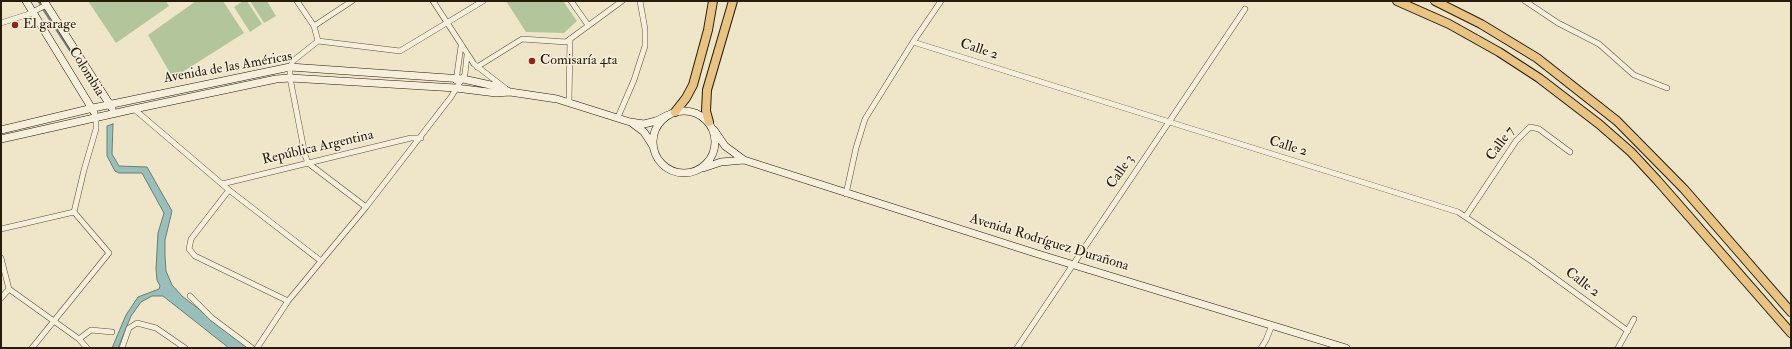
<!DOCTYPE html>
<meta charset="utf-8">
<style>
body{margin:0}
#map{position:relative;width:1792px;height:349px;overflow:hidden;background:#efe6c9;font-family:"IM FELL Double Pica",serif}
canvas{display:block}
.frame{position:absolute;inset:0;border:2px solid #271b0a;pointer-events:none}
</style>
<div id="map">
<canvas width="1792" height="349"></canvas>
<div class="frame"></div>
</div>
<script>
const ctx = document.querySelector('canvas').getContext('2d');
ctx.lineJoin = 'round';
function fill(path, color) { ctx.fillStyle = color; ctx.fill(path, 'evenodd'); }
const poly = rows => new Path2D(rows.map(r => 'M' + r).join(''));
function strokePath(path, color, width, dash) { ctx.strokeStyle = color; ctx.lineWidth = width; ctx.lineCap = dash ? 'butt' : 'round'; ctx.setLineDash(dash || []); ctx.stroke(path); }
function drawText(font, color, halo, rows, align = 'center') {
  ctx.font = font + ' "IM FELL Double Pica",serif'; ctx.lineWidth = 3; ctx.setLineDash([]); ctx.textBaseline = 'middle'; ctx.strokeStyle = halo; ctx.fillStyle = color; for (const [text, x, y, turn = 0] of rows) {
    ctx.save(); ctx.translate(x, y); ctx.rotate((+turn || 0) * Math.PI / 180); ctx.textAlign = isNaN(turn) ? turn : align; if (halo) ctx.strokeText(text, 0, 0); ctx.fillText(text, 0, 0); ctx.restore();
  }
}
fill(poly([
 [88,1,166,1,169,6,116,43],
 [196,1,223,1,244,33,173,78,148,35],
 [243,1,247,1,262,24,250,32,234,7],
 [250,1,267,1,276,16,264,23],
 [506,1,563,1,577,21,564,33,526,32]
]), '#b3c69b');
const water = poly([
 [113,124,112,154,119,166,147,167,172,211,165,240,165,256,166,271,172,285,182,296,249,348,229,348,163,296,152,296,141,302,131,316,118,348,112,348,126,315,138,297,159,289,160,286,157,280,156,269,158,233,164,213,142,173,119,173,115,171,107,156,107,126,113,124]
]);
fill(water, '#9abeba');
strokePath(water, '#6c7d74', 1);
strokePath(poly([
 [38,1,41,5],
 [43,9,100,97]
]), '#6c7d74', 2);
const minor = poly([
 [297,1,314,26],
 [352,1,314,26,318,41,293,61,290,67,290,78,305,155,308,163,366,207],
 [433,1,474,64,505,88],
 [571,1,588,25],
 [1525,1,1558,23,1599,44,1634,75,1667,88],
 [1,23,29,14,46,5],
 [318,41,400,51,483,1],
 [913,42,1458,212,1530,260,1628,331],
 [477,67,522,39,566,42,622,1],
 [456,81,461,46],
 [569,102,570,40],
 [134,109,229,190,321,261],
 [618,117,634,80,645,46,645,29,640,1],
 [222,184,411,138,421,138],
 [229,190,191,239,189,249,195,256,288,301],
 [846,194,856,148,865,119,913,42,941,1],
 [1466,216,1516,141,1530,127,1539,129,1570,152],
 [1,229,74,212],
 [1,258,9,289],
 [190,296,212,318,252,348],
 [1,298,9,289,79,339,87,348],
 [79,339,91,330,112,332],
 [32,348,109,253,74,212,84,170,96,129,96,117],
 [122,348,129,328,137,323,156,328,185,348],
 [257,348,288,301,366,207,451,97,465,74,467,55],
 [1017,348,1245,9],
 [1261,348,1266,340,1272,325],
 [1618,348,1634,319]
]);
const secondary = poly([
 [26,1,94,112],
 [44,1,112,108],
 '653 142a31 31 0 1 1 62 0a31 31 0 1 1-62 0Z',
 [632,123,644,132,653,146],
 [1,130,93,108,290,67,463,79,495,86,508,91],
 [714,130,725,146,744,160,1038,254,1346,348],
 [1,139,134,109,276,79,290,78,456,88,496,93,510,92,557,99,630,122,644,124,656,121,668,115],
 [703,168,721,162,744,160]
]);
const primary = poly([
 [1397,1,1449,24,1499,52,1539,78,1599,124,1631,152,1657,180,1791,333],
 [1435,1,1481,24,1537,58,1617,121,1684,189,1791,312],
 [675,112,686,98,693,85,708,30,713,1],
 [709,122,706,111,707,90,733,1]
]);
strokePath(minor, '#594e3a', 6);
strokePath(secondary, '#271b0a', 8);
strokePath(primary, '#271b0a', 10);
strokePath(minor, '#f5efdc', 5);
strokePath(secondary, '#f5efdc', 7);
strokePath(primary, '#e8c384', 8);
for (const [x, y, r, color] of [
 [15,25,4,"#8f2418"],
 [532,61,4,"#8f2418"]
]) { const dot = new Path2D(); dot.arc(x, y, r, 0, 2 * Math.PI); ctx.fillStyle = color; ctx.fill(dot); strokePath(dot, '#f5efdc', 1.5); }
drawText('14px', '#271b0a', '#f5efdc', [
 ["El garage",23,25],
 ["Comisaría 4ta",540,61]
], 'left');
drawText('14px', '#271b0a', '#f5efdc', [
 ["Calle 2",979,50,18],
 ["Avenida de las Américas",228,68,-10],
 ["Colombia",86,72,58],
 ["Calle 7",1501,144,-54],
 ["Calle 2",1288,147,17],
 ["República Argentina",318,148,-13],
 ["Calle 3",1121,172,-56],
 ["Avenida Rodríguez Durañona",1049,243,17],
 ["Calle 2",1582,283,37]
]);
</script>
